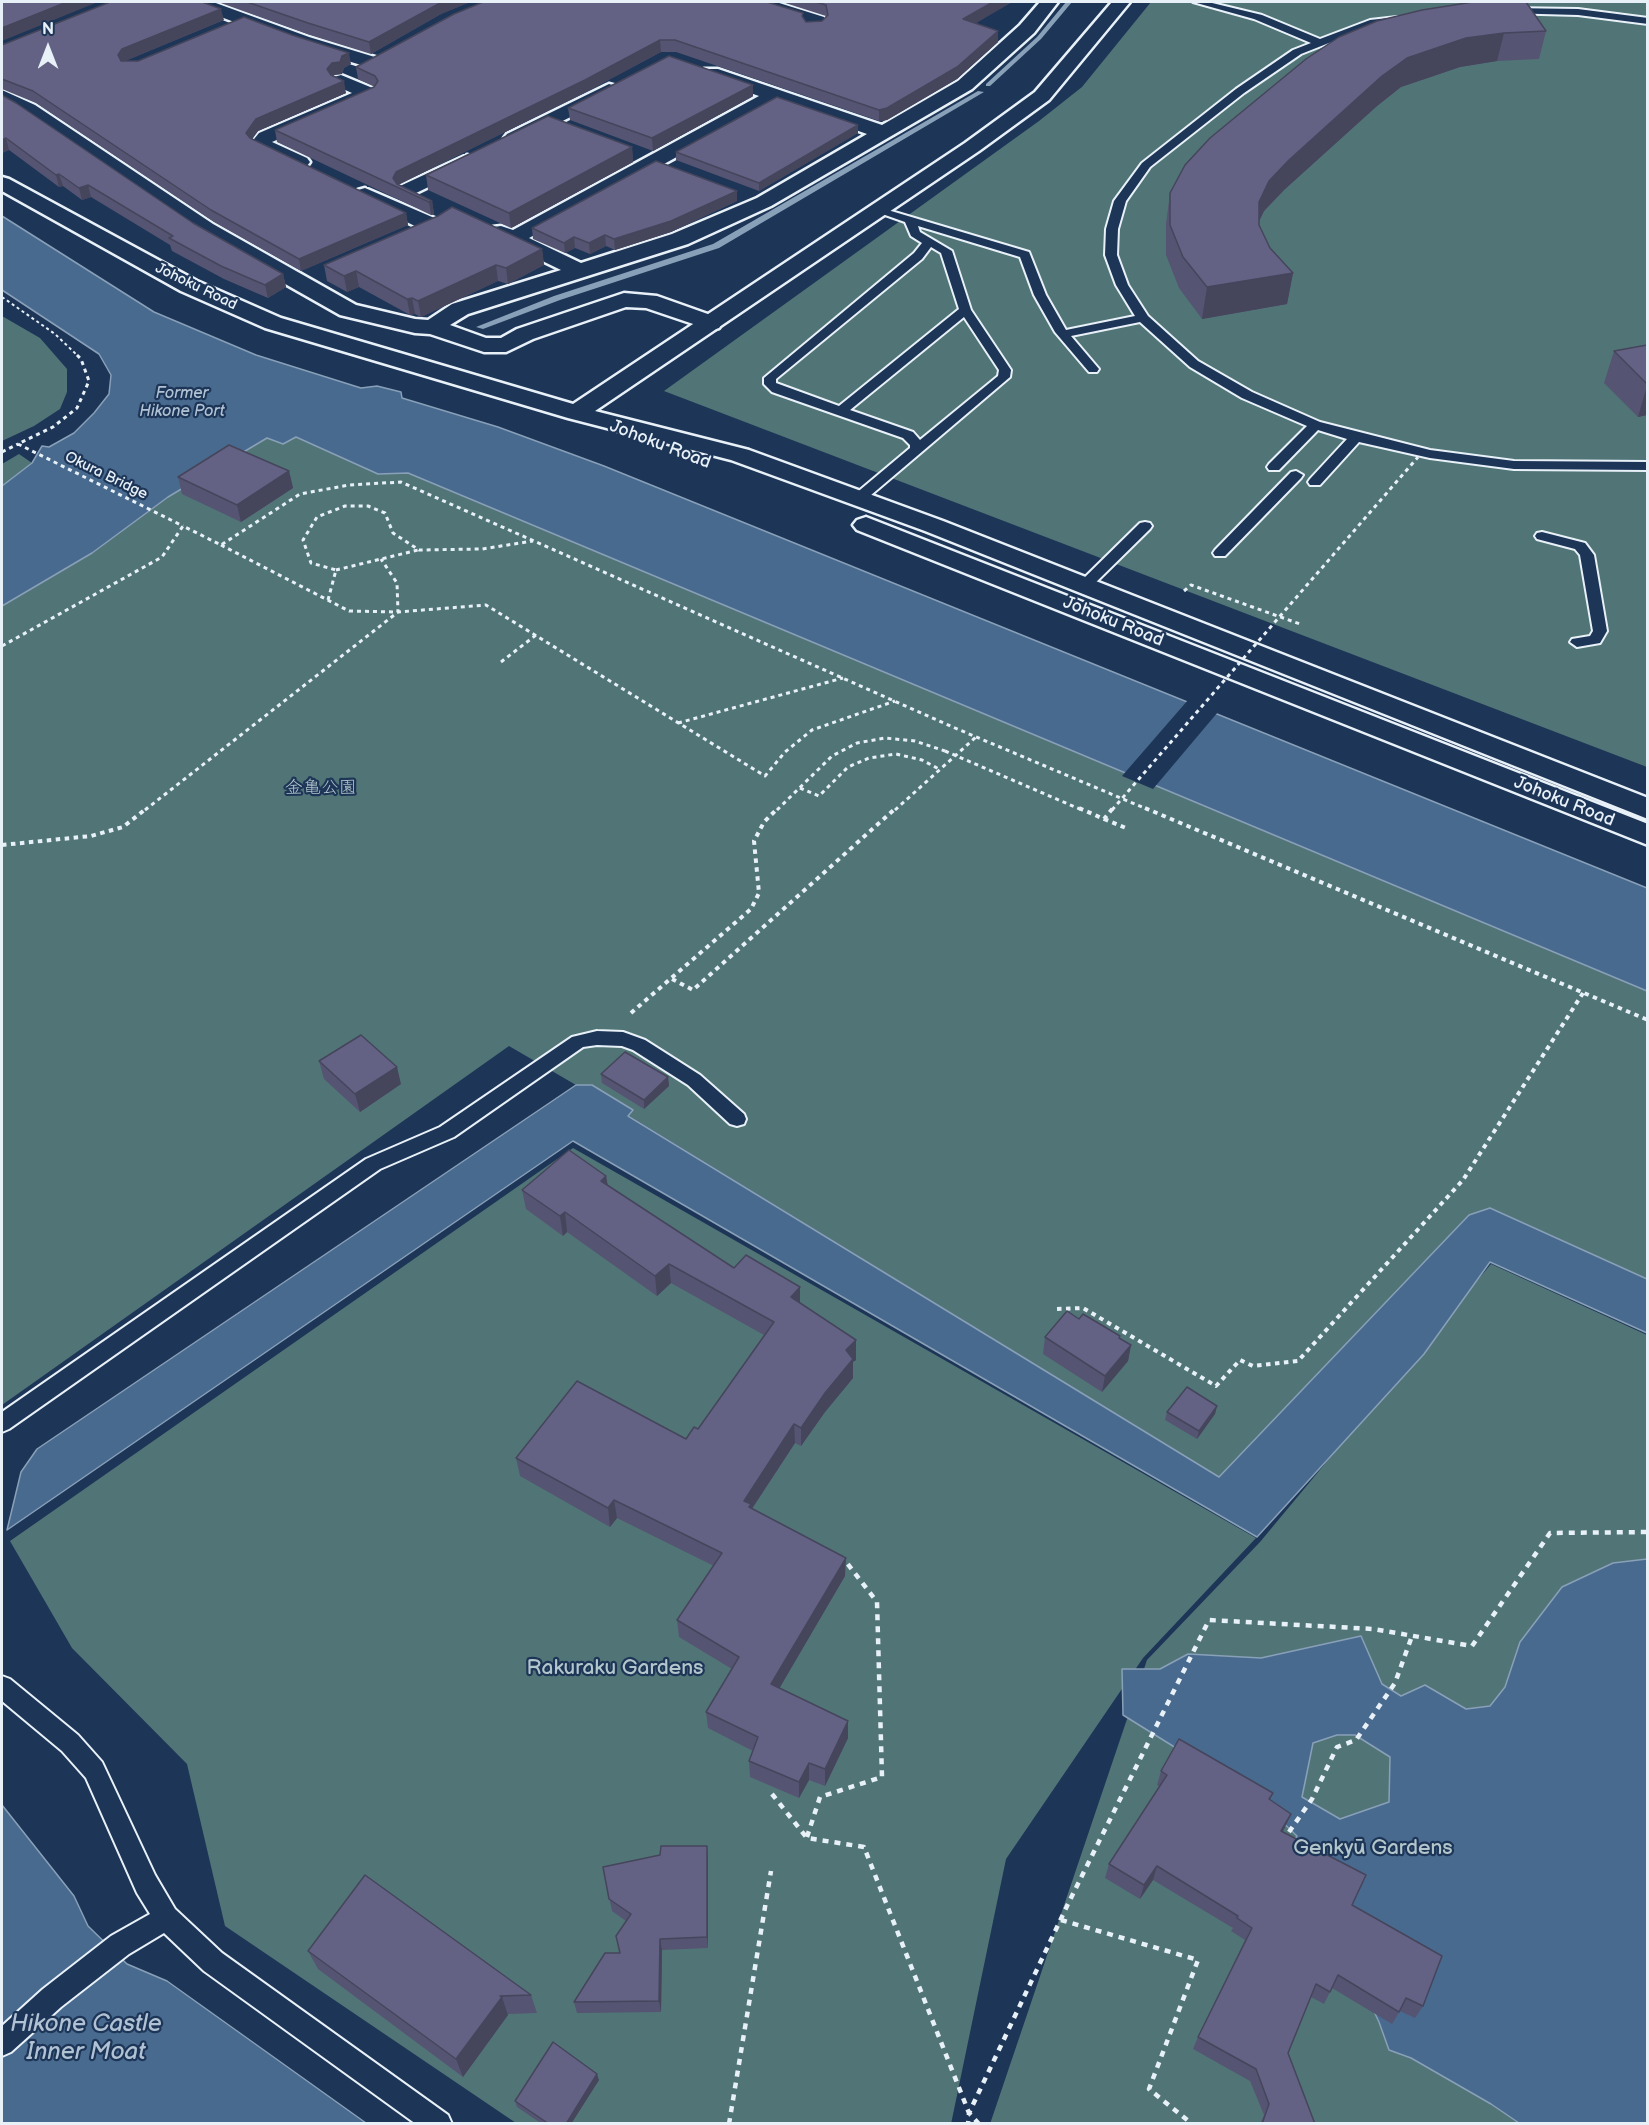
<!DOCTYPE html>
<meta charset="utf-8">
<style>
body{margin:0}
#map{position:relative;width:1649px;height:2125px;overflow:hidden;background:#1d3557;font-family:"Balsamiq Sans",sans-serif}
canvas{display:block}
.frame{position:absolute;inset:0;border:3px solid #e8f1f8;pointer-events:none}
.north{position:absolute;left:18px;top:18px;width:60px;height:60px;-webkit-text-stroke:4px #1d3557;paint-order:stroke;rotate:0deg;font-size:16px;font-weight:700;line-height:24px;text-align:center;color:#e8f1f8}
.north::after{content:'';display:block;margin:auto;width:21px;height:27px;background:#e8f1f8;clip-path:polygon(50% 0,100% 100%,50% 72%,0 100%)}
</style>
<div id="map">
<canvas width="1649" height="2125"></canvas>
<div class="frame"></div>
<div class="north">N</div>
</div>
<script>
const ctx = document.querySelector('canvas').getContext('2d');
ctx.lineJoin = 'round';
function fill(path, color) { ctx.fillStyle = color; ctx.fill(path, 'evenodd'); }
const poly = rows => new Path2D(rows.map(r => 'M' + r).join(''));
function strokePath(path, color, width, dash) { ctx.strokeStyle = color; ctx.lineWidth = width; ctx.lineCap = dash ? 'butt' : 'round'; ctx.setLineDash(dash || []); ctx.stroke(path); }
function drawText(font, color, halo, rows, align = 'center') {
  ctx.font = font + ' "Balsamiq Sans","Klee One",sans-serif'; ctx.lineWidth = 4.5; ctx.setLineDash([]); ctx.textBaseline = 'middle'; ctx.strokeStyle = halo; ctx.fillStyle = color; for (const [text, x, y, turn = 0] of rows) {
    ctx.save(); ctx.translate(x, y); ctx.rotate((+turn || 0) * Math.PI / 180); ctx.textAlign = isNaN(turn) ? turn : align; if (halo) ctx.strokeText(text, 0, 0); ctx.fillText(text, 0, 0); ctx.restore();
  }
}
fill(poly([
 [1151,2,1647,2,1647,767,664,391,1039,121,1082,87],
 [2,316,40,338,67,369,67,392,60,409,34,426,2,441],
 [296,437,378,474,408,473,1647,991,1647,1279,1491,1208,1469,1215,1219,1477,628,1115,632,1110,592,1085,576,1085,509,1046,2,1405,2,606,92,553,168,497,267,438],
 [19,454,32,463,2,486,2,464],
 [573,1148,1256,1538,1143,1658,1006,1859,951,2124,516,2123,225,1926,187,1764,72,1648,10,1541],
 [1491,1264,1647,1335,1647,2123,990,2124,1147,1660,1260,1542]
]), '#517577');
const water = poly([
 [2,216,154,312,256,355,361,388,377,386,401,392,402,398,498,427,604,466,1647,888,1647,991,408,473,378,474,296,437,283,444,267,438,168,497,92,553,2,606,2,486,32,463,42,446,49,447,74,433,94,413,109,394,111,375,99,354,2,290,2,216],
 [576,1085,592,1085,633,1110,628,1116,1219,1477,1469,1215,1490,1208,1647,1279,1647,1333,1490,1262,1424,1354,1257,1537,573,1141,7,1530,21,1472,37,1449,576,1085],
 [1647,1559,1647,2123,1519,2123,1491,2104,1411,2058,1389,2050,1379,2022,1342,1944,1290,1847,1297,1836,1258,1799,1123,1715,1122,1669,1160,1669,1188,1654,1261,1658,1361,1636,1382,1684,1401,1696,1425,1685,1466,1709,1490,1706,1505,1687,1520,1642,1562,1587,1613,1563,1647,1559],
 [1337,1735,1355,1735,1390,1757,1389,1802,1340,1819,1302,1797,1313,1743,1337,1735],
 [2,1805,74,1896,88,1926,127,1964,167,1981,366,2123,2,2123,2,1805]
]);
fill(water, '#496a8f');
strokePath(water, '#89a0b9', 1.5);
fill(poly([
 [1188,700,1218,712,1153,789,1122,776]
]), '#1d3557');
fill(poly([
 [1066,2,1072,2,1041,39,990,86,986,86,986,84,1037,37,1066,2],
 [978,91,984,92,719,248,560,300,483,329,476,327,554,296,713,244,978,91]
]), '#89a0b9');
const lane = poly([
 [1193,2,1208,2,1262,15,1320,39,1370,20,1397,17,1402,20,1397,23,1372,26,1301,54,1244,93,1150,167,1126,201,1118,229,1117,255,1128,285,1148,316,1198,361,1252,392,1320,422,1430,450,1514,461,1648,462,1648,470,1514,469,1430,458,1359,442,1320,485,1310,485,1308,482,1310,479,1347,439,1318,430,1279,470,1269,470,1267,467,1269,464,1307,426,1242,398,1190,367,1140,322,1071,336,1099,369,1097,372,1089,372,1055,332,1034,295,1020,257,918,226,920,232,952,251,971,310,1011,370,1010,377,864,501,854,501,852,498,854,495,910,448,910,445,903,438,772,392,764,384,764,378,914,253,922,243,911,236,905,222,871,210,873,208,881,208,1029,252,1046,295,1066,330,1135,316,1116,285,1105,255,1106,229,1114,201,1142,163,1236,89,1293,50,1311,43,1254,19,1193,2],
 [931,247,941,253,959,309,839,406,776,383,776,379,922,259,931,247],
 [964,317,999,370,998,376,920,440,913,432,850,410,964,317],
 [1508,8,1578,9,1648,18,1648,24,1578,15,1504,13,1503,11,1508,8],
 [1296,471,1303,475,1301,478,1225,556,1215,556,1213,553,1215,550,1291,472,1296,471],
 [1145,522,1150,523,1152,526,1150,529,1090,588,1080,588,1078,585,1080,582,1140,523,1145,522],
 [1542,532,1585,543,1594,555,1607,631,1600,643,1577,647,1570,642,1572,639,1590,636,1593,631,1580,555,1575,549,1537,539,1535,536,1537,533,1542,532],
 [597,1031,623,1032,645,1040,700,1075,744,1114,746,1119,744,1124,737,1126,730,1124,688,1085,633,1050,622,1046,597,1045,583,1047,454,1137,380,1169,9,1429,2,1432,2,1412,366,1159,440,1127,572,1037,597,1031],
 [2,1676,10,1679,78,1735,102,1762,155,1875,175,1909,222,1953,448,2115,452,2124,416,2124,204,1971,164,1933,129,1954,61,2007,11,2052,2,2056,2,2026,43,1989,111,1936,150,1914,137,1893,86,1778,62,1751,2,1701,2,1676]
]);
const street = poly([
 [189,2,213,2,309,37,378,58,380,62,378,66,371,68,295,45,192,6,189,2],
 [750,2,776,2,824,17,826,25,820,31,806,31,804,27,806,23,753,6,750,2],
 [1040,2,1058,2,1034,33,972,89,771,206,688,244,468,314,450,325,486,338,501,338,517,329,624,293,657,296,719,318,722,323,719,328,711,330,646,308,626,307,533,339,506,352,484,352,430,334,415,333,340,315,197,234,21,113,2,103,2,90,35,105,213,224,356,305,415,319,428,320,452,304,561,270,493,237,490,232,493,227,501,226,513,230,759,96,704,77,701,73,704,69,718,69,882,125,958,81,1020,25,1040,2],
 [777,102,867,134,757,198,672,234,581,263,529,238,777,102],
 [341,75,375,89,378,93,375,97,272,142,307,158,310,162,307,166,293,166,253,148,250,144,259,133,352,93,334,85,331,81,334,77,341,75],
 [609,84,616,86,619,90,616,94,521,142,514,144,507,142,504,138,507,134,609,84],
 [467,155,474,157,477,161,474,165,414,194,407,196,400,194,397,190,400,186,467,155],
 [365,188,439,220,442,225,439,230,431,231,423,230,358,198,355,194,358,190,365,188]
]);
const secondary = poly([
 [1112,2,1130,2,1049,100,979,151,595,411,749,450,943,521,1648,798,1648,819,925,531,731,460,568,418,265,328,181,291,2,191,2,177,9,179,197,281,281,318,573,404,965,143,1035,92,1112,2],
 [866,517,1648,824,1648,845,857,530,853,525,857,520,866,517]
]);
strokePath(lane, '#e8f1f8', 4);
strokePath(street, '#e8f1f8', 5);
strokePath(secondary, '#e8f1f8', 5);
strokePath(poly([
 [2,297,55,334,78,356]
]), '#e8f1f8', 2, [3, 3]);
strokePath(poly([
 [77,355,81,359,89,381,77,408,53,427,18,444,183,526],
 [2,452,18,444],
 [221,545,349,611,398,612,486,605,765,776,785,752,812,730,895,701],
 [336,570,418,550],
 [1184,591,1191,585,1300,624],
 [328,600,336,570,311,563,303,540,317,517,345,506,368,506,385,513,393,533,419,550,482,549,533,541],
 [2,646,162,557,183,526,221,545,300,494,349,485,401,482,955,728,1149,810],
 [501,662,536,635],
 [678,723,843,678],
 [800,788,819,796,848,767,869,758,896,754,922,760,939,769],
 [145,810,398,612,397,583,381,559],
 [777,810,832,756,857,743,885,738,915,741,945,751],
 [895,810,976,737]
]), '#e8f1f8', 3, [4, 4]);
strokePath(poly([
 [1145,808,1648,1020],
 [1104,819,1126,828],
 [2,845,91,836,123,827,147,808],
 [672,979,693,990,896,808],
 [631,1013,751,909,759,893,754,841,764,822,778,808],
 [1057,1309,1083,1308,1216,1386,1240,1360,1253,1366,1298,1361,1463,1180,1583,993]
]), '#e8f1f8', 4, [4.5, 4.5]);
strokePath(poly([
 [772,1794,807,1838,864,1847,969,2113,968,2124],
 [1289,1832,1312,1799,1337,1747,1356,1740,1395,1683,1412,1636],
 [807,1837,820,1797,882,1777,877,1602,843,1558],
 [1061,1920,1198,1960,1149,2089,1192,2124],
 [729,2124,771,1871],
 [979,2124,969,2113,1067,1906,1209,1620,1373,1629,1472,1646,1550,1533,1648,1532]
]), '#e8f1f8', 4.5, [6, 6]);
fill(lane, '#1d3557');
fill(street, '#1d3557');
fill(secondary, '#1d3557');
strokePath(poly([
 [945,751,1082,810],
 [1112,810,1418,457]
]), '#e8f1f8', 3, [4, 4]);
strokePath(poly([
 [1079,808,1104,819,1113,808]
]), '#e8f1f8', 4, [4.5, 4.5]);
fill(poly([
 [218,2,470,2,441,14,371,54,310,35],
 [782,2,1012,2,975,23,998,31,998,42,957,79,887,120,879,121,676,52,661,52,586,92,398,185,432,201,434,214,431,215,277,142,275,130,375,87,358,79,356,67,803,18,806,22,822,21,826,16],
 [224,20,125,61,351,64,344,68,342,74,334,75,333,76,346,93,258,131,252,139,406,213,408,225,301,271,214,222,36,103,2,89,2,45],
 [1546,31,1539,59,1497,61,1460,67,1401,87,1377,106,1284,190,1264,211,1259,221,1259,225,1270,248,1293,273,1287,304,1202,319,1179,288,1166,255,1166,224,1170,193,1339,37],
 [2,95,193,223,283,274,286,287,268,298,224,279,172,251,170,245,91,197,82,200,63,186,59,187,9,150,2,153],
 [753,96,653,151,570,120,568,108],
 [858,125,858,133,759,191,676,160,676,152],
 [632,147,633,162,511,228,428,190,426,175],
 [737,201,671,232,615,250,606,246,590,254,575,248,565,253,533,239,532,228],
 [542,249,544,265,508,284,498,281,421,317,415,314,410,315,359,287,347,292,327,281,324,265],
 [1647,345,1647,415,1638,417,1604,383,1614,351],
 [289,471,293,488,241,522,182,494,178,477],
 [319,1061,401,1084,360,1112,324,1079],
 [601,1074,668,1077,669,1086,644,1109,602,1083],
 [606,1176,608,1185,734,1268,800,1287,800,1303,856,1340,856,1360,853,1362,853,1378,825,1412,801,1446,795,1443,752,1509,845,1576,779,1688,848,1721,848,1738,825,1786,809,1780,799,1798,750,1777,749,1761,753,1751,708,1728,706,1712,732,1669,679,1637,677,1620,714,1566,617,1518,610,1527,520,1476,516,1458,686,1439,698,1429,764,1335,671,1283,657,1296,567,1232,563,1236,526,1209,522,1190],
 [1079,1319,1120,1339,1131,1345,1128,1361,1102,1392,1043,1354,1045,1337],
 [1217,1406,1215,1414,1197,1439,1165,1420,1167,1412],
 [1161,1771,1273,1793,1270,1800,1285,1827,1283,1832,1352,1905,1423,2006,1415,2018,1400,2011,1392,2024,1332,1988,1324,2004,1311,1997,1288,2053,1315,2124,1260,2124,1264,2115,1250,2081,1193,2049,1198,2037,1245,1940,1231,1931,1233,1928,1153,1880,1140,1899,1105,1878,1109,1864,1160,1787,1157,1785],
 [707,1846,708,1859,708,1948,662,1950,661,2012,577,2013,574,2002,620,1953,626,1921,612,1911,603,1867],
 [308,1951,531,1995,537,2013,508,2014,508,2015,463,2077,318,1969],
 [599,2080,571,2124,542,2124,517,2107,515,2101]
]), '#555472');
fill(poly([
 [67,2,98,2,2,41,2,28],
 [442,2,470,2,441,14,371,54,369,42],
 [993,2,1012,2,963,31,963,19],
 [221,9,224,20,125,61,121,67,118,55,122,49],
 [998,31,998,42,957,79,887,120,879,121,879,110],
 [1504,33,1497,61,1460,67,1401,87,1377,106,1284,190,1264,211,1254,232,1259,202,1269,181,1289,160,1382,76,1407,58,1466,38],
 [660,40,661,52,586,92,398,185,393,178,396,172],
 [349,53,351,64,344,68,342,74,334,75,329,81,327,69,332,63],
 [344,81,346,93,258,131,248,145,246,133,256,119],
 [753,85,753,96,653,151,652,138],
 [858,125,858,133,759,191,759,183],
 [6,138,9,150,2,153,2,140],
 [632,147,633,162,511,228,509,213],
 [59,174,63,186,59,187,56,175],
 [88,185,91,197,82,200,79,188],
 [737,191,737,201,671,232,615,250,614,239],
 [432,201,434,214,431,215,429,202],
 [406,213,408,225,301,271,299,259],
 [605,235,606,246,590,254,589,243],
 [574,237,575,248,565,253,564,243],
 [542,249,544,265,508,284,506,268],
 [496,265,498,281,421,317,418,301],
 [356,271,359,287,347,292,344,276],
 [1293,273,1287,304,1202,319,1207,287],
 [283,274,286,287,268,298,265,285],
 [412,298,415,314,410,315,407,299],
 [1647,386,1647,415,1638,417],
 [289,471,293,488,241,522,237,505],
 [397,1067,401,1084,360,1112,355,1094],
 [668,1077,669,1086,644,1109,644,1100],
 [606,1176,609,1195,601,1181],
 [565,1212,567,1232,563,1236,560,1216],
 [669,1264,671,1283,657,1296,655,1276],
 [800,1287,800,1307,791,1297],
 [856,1340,856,1360,853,1362,853,1378,825,1412,801,1446,801,1428,846,1350],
 [1131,1345,1128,1361,1102,1392,1105,1376],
 [1217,1406,1215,1414,1197,1439,1199,1431],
 [794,1424,795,1443,751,1510,744,1501],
 [614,1500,617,1518,610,1527,608,1508],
 [846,1558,845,1576,772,1701,771,1684],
 [848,1721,848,1738,825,1786,825,1769],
 [809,1763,809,1780,799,1798,799,1782],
 [1291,1814,1285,1827,1275,1845,1281,1831],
 [707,1846,708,1859,708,1948,707,1937],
 [1157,1866,1153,1880,1140,1899,1144,1885],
 [660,1939,662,1950,661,2012,659,2001],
 [502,1997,508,2015,463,2077,456,2059],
 [597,2074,599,2080,571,2124,566,2124]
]), '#45455c');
const building = poly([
 [2,2,67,2,2,28,2,2],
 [110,2,202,2,221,9,122,49,118,55,121,61,138,61,244,17,292,35,349,53,342,56,340,62,332,63,327,69,331,75,344,81,256,119,246,133,250,138,406,213,299,259,211,210,33,91,2,79,2,45,110,2],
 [247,2,442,2,369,42,308,23,247,2],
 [483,2,767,2,803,13,802,16,806,22,822,21,828,15,826,5,816,2,993,2,963,19,998,31,957,67,887,108,879,110,675,40,660,40,585,80,396,172,393,178,397,184,432,201,429,202,275,130,374,87,378,81,375,76,356,67,454,14,483,2],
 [1473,2,1526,2,1546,31,1504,33,1466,38,1407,58,1382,76,1289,160,1269,181,1259,202,1259,225,1270,248,1293,273,1207,287,1183,257,1170,225,1170,193,1185,165,1210,138,1306,59,1339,37,1377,21,1422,10,1473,2],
 [669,56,753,85,652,138,568,108,669,56],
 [2,95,16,103,193,223,283,274,265,285,221,266,169,238,173,236,88,185,79,188,59,174,56,175,6,138,2,140,2,95],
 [777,97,858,125,759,183,676,152,777,97],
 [548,116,632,147,509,213,426,175,548,116],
 [656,161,737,191,671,221,614,239,605,235,589,243,574,237,564,243,532,228,656,161],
 [452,207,542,249,506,268,496,265,418,301,412,298,407,299,356,271,344,276,324,265,438,216,452,207],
 [1647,345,1647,384,1614,351,1647,345],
 [229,445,289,471,237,505,178,477,229,445],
 [361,1035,397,1067,355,1094,319,1061,361,1035],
 [625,1052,668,1077,644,1100,601,1074,625,1052],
 [569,1150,606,1176,601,1181,734,1268,746,1255,800,1287,791,1297,856,1340,846,1350,853,1359,825,1393,801,1428,794,1424,744,1501,751,1504,749,1507,846,1558,771,1684,848,1721,825,1769,809,1763,799,1782,749,1761,758,1737,706,1712,739,1657,677,1620,722,1553,614,1500,608,1508,516,1458,577,1381,686,1439,694,1427,698,1429,774,1322,669,1264,655,1276,565,1212,560,1216,522,1190,569,1150],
 [1067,1311,1079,1319,1083,1314,1120,1336,1119,1338,1131,1345,1105,1376,1045,1337,1067,1311],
 [1187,1387,1217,1406,1199,1431,1167,1412,1187,1387],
 [1179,1739,1273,1793,1269,1799,1291,1814,1281,1831,1366,1875,1352,1905,1442,1956,1423,2006,1406,1998,1399,2012,1338,1975,1330,1992,1316,1984,1288,2053,1315,2124,1262,2124,1269,2104,1256,2069,1198,2037,1252,1928,1237,1918,1238,1916,1157,1866,1144,1885,1109,1864,1167,1775,1161,1771,1179,1739],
 [661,1846,707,1846,707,1937,660,1939,659,2001,574,2002,605,1953,620,1953,616,1936,631,1914,609,1899,603,1867,660,1855,661,1846],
 [365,1875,531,1995,500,1996,502,1997,456,2059,308,1951,365,1875],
 [553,2042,597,2074,566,2124,549,2124,515,2101,553,2042]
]);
fill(building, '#636284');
strokePath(building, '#45455c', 1.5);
drawText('15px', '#e8f1f8', '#1d3557', [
 ["Johoku Road",196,287,26],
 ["Okura Bridge",106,476,26]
]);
drawText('italic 16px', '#b0c2d3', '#1d3557', [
 ["Former",182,394],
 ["Hikone Port",182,412]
]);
drawText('18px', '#e8f1f8', '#1d3557', [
 ["Johoku Road",660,445,21],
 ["Johoku Road",1113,622,22],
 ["Johoku Road",1564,802,22]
]);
drawText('18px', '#b3c6cb', '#1d3557', [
 ["金亀公園",321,788]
]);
drawText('21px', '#b3c6cb', '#1d3557', [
 ["Rakuraku Gardens",615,1669],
 ["Genkyū Gardens",1373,1849]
]);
drawText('italic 24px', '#b0c2d3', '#1d3557', [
 ["Hikone Castle",86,2025],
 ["Inner Moat",86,2053]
]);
</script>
